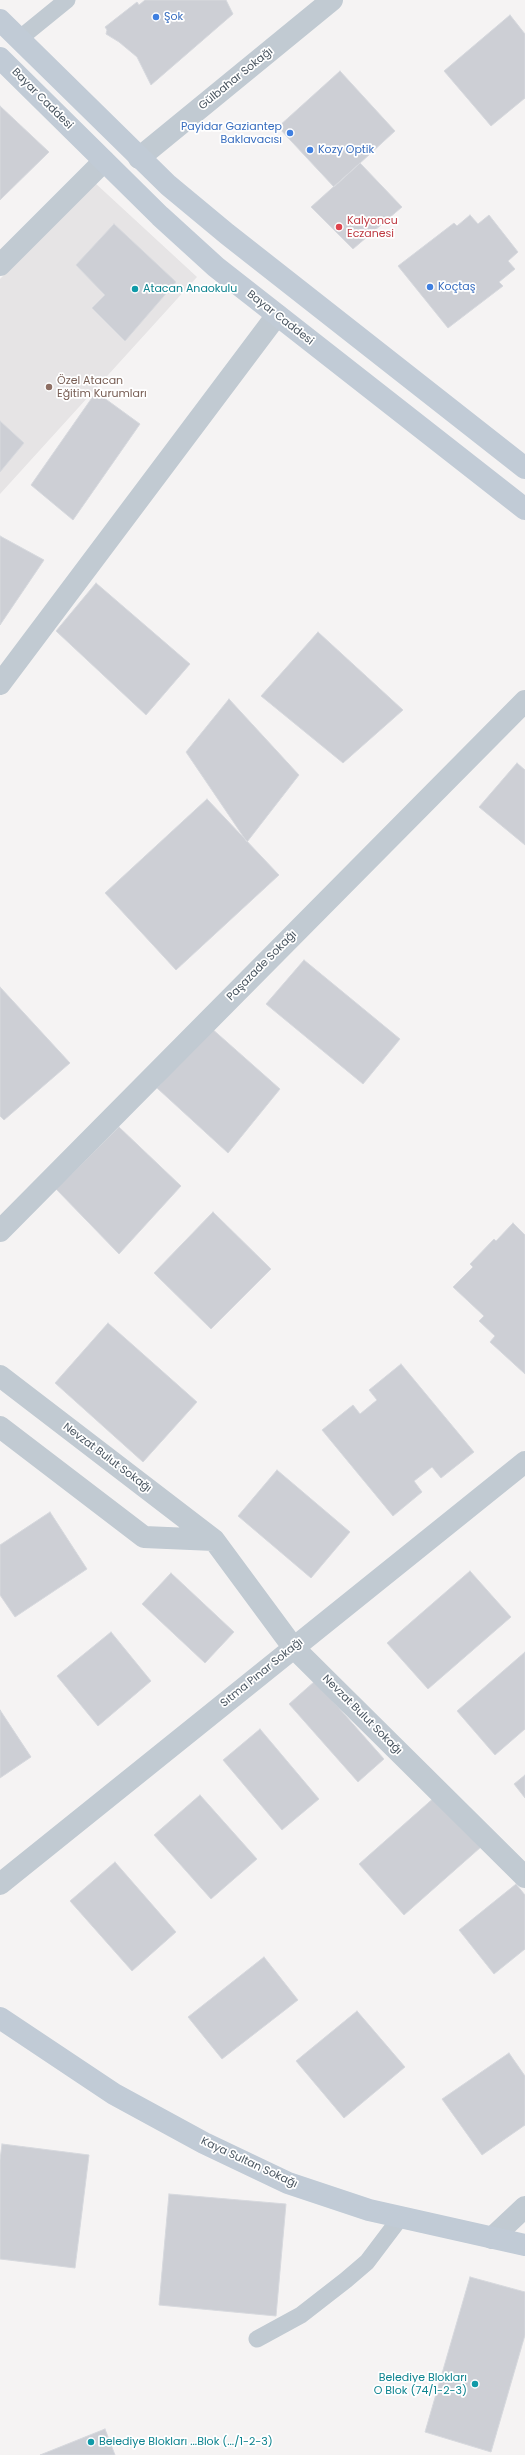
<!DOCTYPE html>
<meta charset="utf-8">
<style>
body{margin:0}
canvas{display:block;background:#f5f3f3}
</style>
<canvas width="525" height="2455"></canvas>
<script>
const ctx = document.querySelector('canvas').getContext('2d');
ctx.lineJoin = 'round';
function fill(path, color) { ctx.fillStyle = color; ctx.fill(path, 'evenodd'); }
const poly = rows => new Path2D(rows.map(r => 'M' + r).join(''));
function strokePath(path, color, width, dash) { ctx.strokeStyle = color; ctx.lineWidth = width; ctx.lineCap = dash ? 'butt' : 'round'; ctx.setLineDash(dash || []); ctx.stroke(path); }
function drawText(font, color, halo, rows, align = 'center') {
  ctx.font = font + ' Poppins,sans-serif'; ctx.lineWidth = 3.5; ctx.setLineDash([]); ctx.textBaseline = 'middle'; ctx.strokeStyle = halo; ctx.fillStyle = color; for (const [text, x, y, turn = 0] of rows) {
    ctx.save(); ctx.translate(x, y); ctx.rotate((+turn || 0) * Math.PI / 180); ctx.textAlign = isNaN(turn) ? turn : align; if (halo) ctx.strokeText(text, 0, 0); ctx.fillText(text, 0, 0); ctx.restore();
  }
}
fill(poly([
 [94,182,197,277,0,494,0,279]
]), '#e6e4e5');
const building = poly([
 [145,0,226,0,233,14,151,85,137,57,119,42,106,34,107,30,105,27,137,2,139,5,145,0],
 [510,15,525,34,525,98,491,126,444,71,510,15],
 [340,71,395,131,334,187,278,127,340,71],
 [0,106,49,152,0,200,0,106],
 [360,163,402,207,353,249,311,207,360,163],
 [470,215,478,224,489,215,518,252,508,261,515,269,499,282,503,286,448,328,398,266,454,223,457,226,470,215],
 [114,224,176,282,125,341,92,308,105,295,76,265,114,224],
 [96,392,140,424,73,520,31,485,96,392],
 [0,421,24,443,0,472,0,421],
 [0,536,44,560,0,625,0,536],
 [96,583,190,664,146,715,56,631,96,583],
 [318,632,403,710,343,763,261,696,318,632],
 [229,699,299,775,247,842,186,752,229,699],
 [517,763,525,770,525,845,479,807,517,763],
 [207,799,279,875,176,970,105,893,207,799],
 [304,960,400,1039,363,1084,266,1004,304,960],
 [0,987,70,1063,4,1120,0,1116,0,987],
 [210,1027,280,1089,228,1153,157,1088,210,1027],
 [119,1127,181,1186,119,1254,56,1189,119,1127],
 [213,1212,271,1269,211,1329,154,1273,213,1212],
 [513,1223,525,1235,525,1374,490,1342,495,1336,479,1321,484,1316,453,1287,473,1267,470,1264,494,1239,496,1241,513,1223],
 [108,1323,197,1402,143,1462,55,1383,108,1323],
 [401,1364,474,1452,441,1478,432,1467,414,1481,422,1492,393,1516,322,1430,353,1405,360,1414,377,1400,369,1390,401,1364],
 [277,1470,350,1532,311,1578,238,1516,277,1470],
 [50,1512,87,1569,15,1617,0,1595,0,1545,50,1512],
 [470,1571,511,1617,428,1689,387,1643,470,1571],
 [171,1573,234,1632,205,1663,142,1604,171,1573],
 [111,1632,151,1681,98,1726,57,1676,111,1632],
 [525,1652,525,1729,495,1755,457,1711,525,1652],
 [315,1681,384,1759,358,1782,289,1704,315,1681],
 [0,1710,31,1757,0,1778,0,1710],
 [260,1729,319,1799,282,1830,223,1760,260,1729],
 [525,1775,525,1798,514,1784,525,1775],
 [200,1795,257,1859,211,1899,154,1835,200,1795],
 [436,1796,481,1847,404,1915,359,1864,436,1796],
 [115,1862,176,1932,132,1971,70,1901,115,1862],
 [516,1884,525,1895,525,1949,494,1974,459,1930,516,1884],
 [264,1957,298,2000,222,2059,188,2017,264,1957],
 [357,2011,405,2067,344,2118,296,2061,357,2011],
 [509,2053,525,2076,525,2125,482,2155,442,2099,509,2053],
 [2,2144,89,2155,75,2268,0,2259,0,2160,2,2144],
 [169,2194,286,2204,276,2316,159,2305,169,2194],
 [470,2277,525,2292,525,2335,491,2452,425,2432,470,2277],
 [105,2429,115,2455,40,2455,105,2429]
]);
fill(building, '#cdcfd5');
strokePath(building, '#d7d9de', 1);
strokePath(poly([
 [19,39,67,0],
 [257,2339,301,2315,346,2280,367,2262,401,2217]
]), '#c1cad2', 17);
strokePath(poly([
 [139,158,332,0],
 [0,265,104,161],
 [0,684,277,315],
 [0,1231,525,701],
 [0,1376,214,1540,293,1647,525,1877],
 [0,1427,144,1537,214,1540],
 [0,1884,525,1462],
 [492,2238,525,2207]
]), '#c1cad2', 22);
strokePath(poly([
 [0,20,168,185,227,234,525,468],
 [0,58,160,216,216,267,525,509],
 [0,2018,114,2094,204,2143,288,2183,369,2210,525,2245]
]), '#c1cbd6', 22);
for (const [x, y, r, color] of [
 [156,17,4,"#3f7fe0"],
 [290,133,4,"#3f7fe0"],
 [310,150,4,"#3f7fe0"],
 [339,227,4,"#e0444e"],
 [430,287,4,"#3f7fe0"],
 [135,289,4,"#0f9aa8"],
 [49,387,4,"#8d6e63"],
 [475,2384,4,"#0f9aa8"],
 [91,2442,4,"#0f9aa8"]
]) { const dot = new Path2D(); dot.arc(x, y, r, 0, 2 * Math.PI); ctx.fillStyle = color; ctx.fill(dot); strokePath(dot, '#fff', 1.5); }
drawText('11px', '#366cbe', '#fff', [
 ["Şok",164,17],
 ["Payidar Gaziantep",282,127,"right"],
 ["Baklavacısı",282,140,"right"],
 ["Kozy Optik",318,150],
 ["Koçtaş",438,287]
], 'left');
drawText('11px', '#4a5661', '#fff', [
 ["Gülbahar Sokağı",236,79,-39],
 ["Bayar Caddesi",42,99,45],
 ["Bayar Caddesi",280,318,38],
 ["Paşazade Sokağı",262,966,-45],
 ["Nevzat Bulut Sokağı",107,1458,37],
 ["Sıtma Pınar Sokağı",262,1673,-39],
 ["Nevzat Bulut Sokağı",362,1715,45],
 ["Kaya Sultan Sokağı",249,2163,25]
]);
drawText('11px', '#be3a42', '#fff', [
 ["Kalyoncu",347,221],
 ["Eczanesi",347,234]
], 'left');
drawText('11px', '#0d838f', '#fff', [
 ["Atacan Anaokulu",143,289],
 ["Belediye Blokları",467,2378,"right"],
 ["O Blok (74/1-2-3)",467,2391,"right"],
 ["Belediye Blokları ...Blok (.../1-2-3)",99,2442]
], 'left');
drawText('11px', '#785e54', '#fff', [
 ["Özel Atacan",57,381],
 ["Eğitim Kurumları",57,394]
], 'left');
</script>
